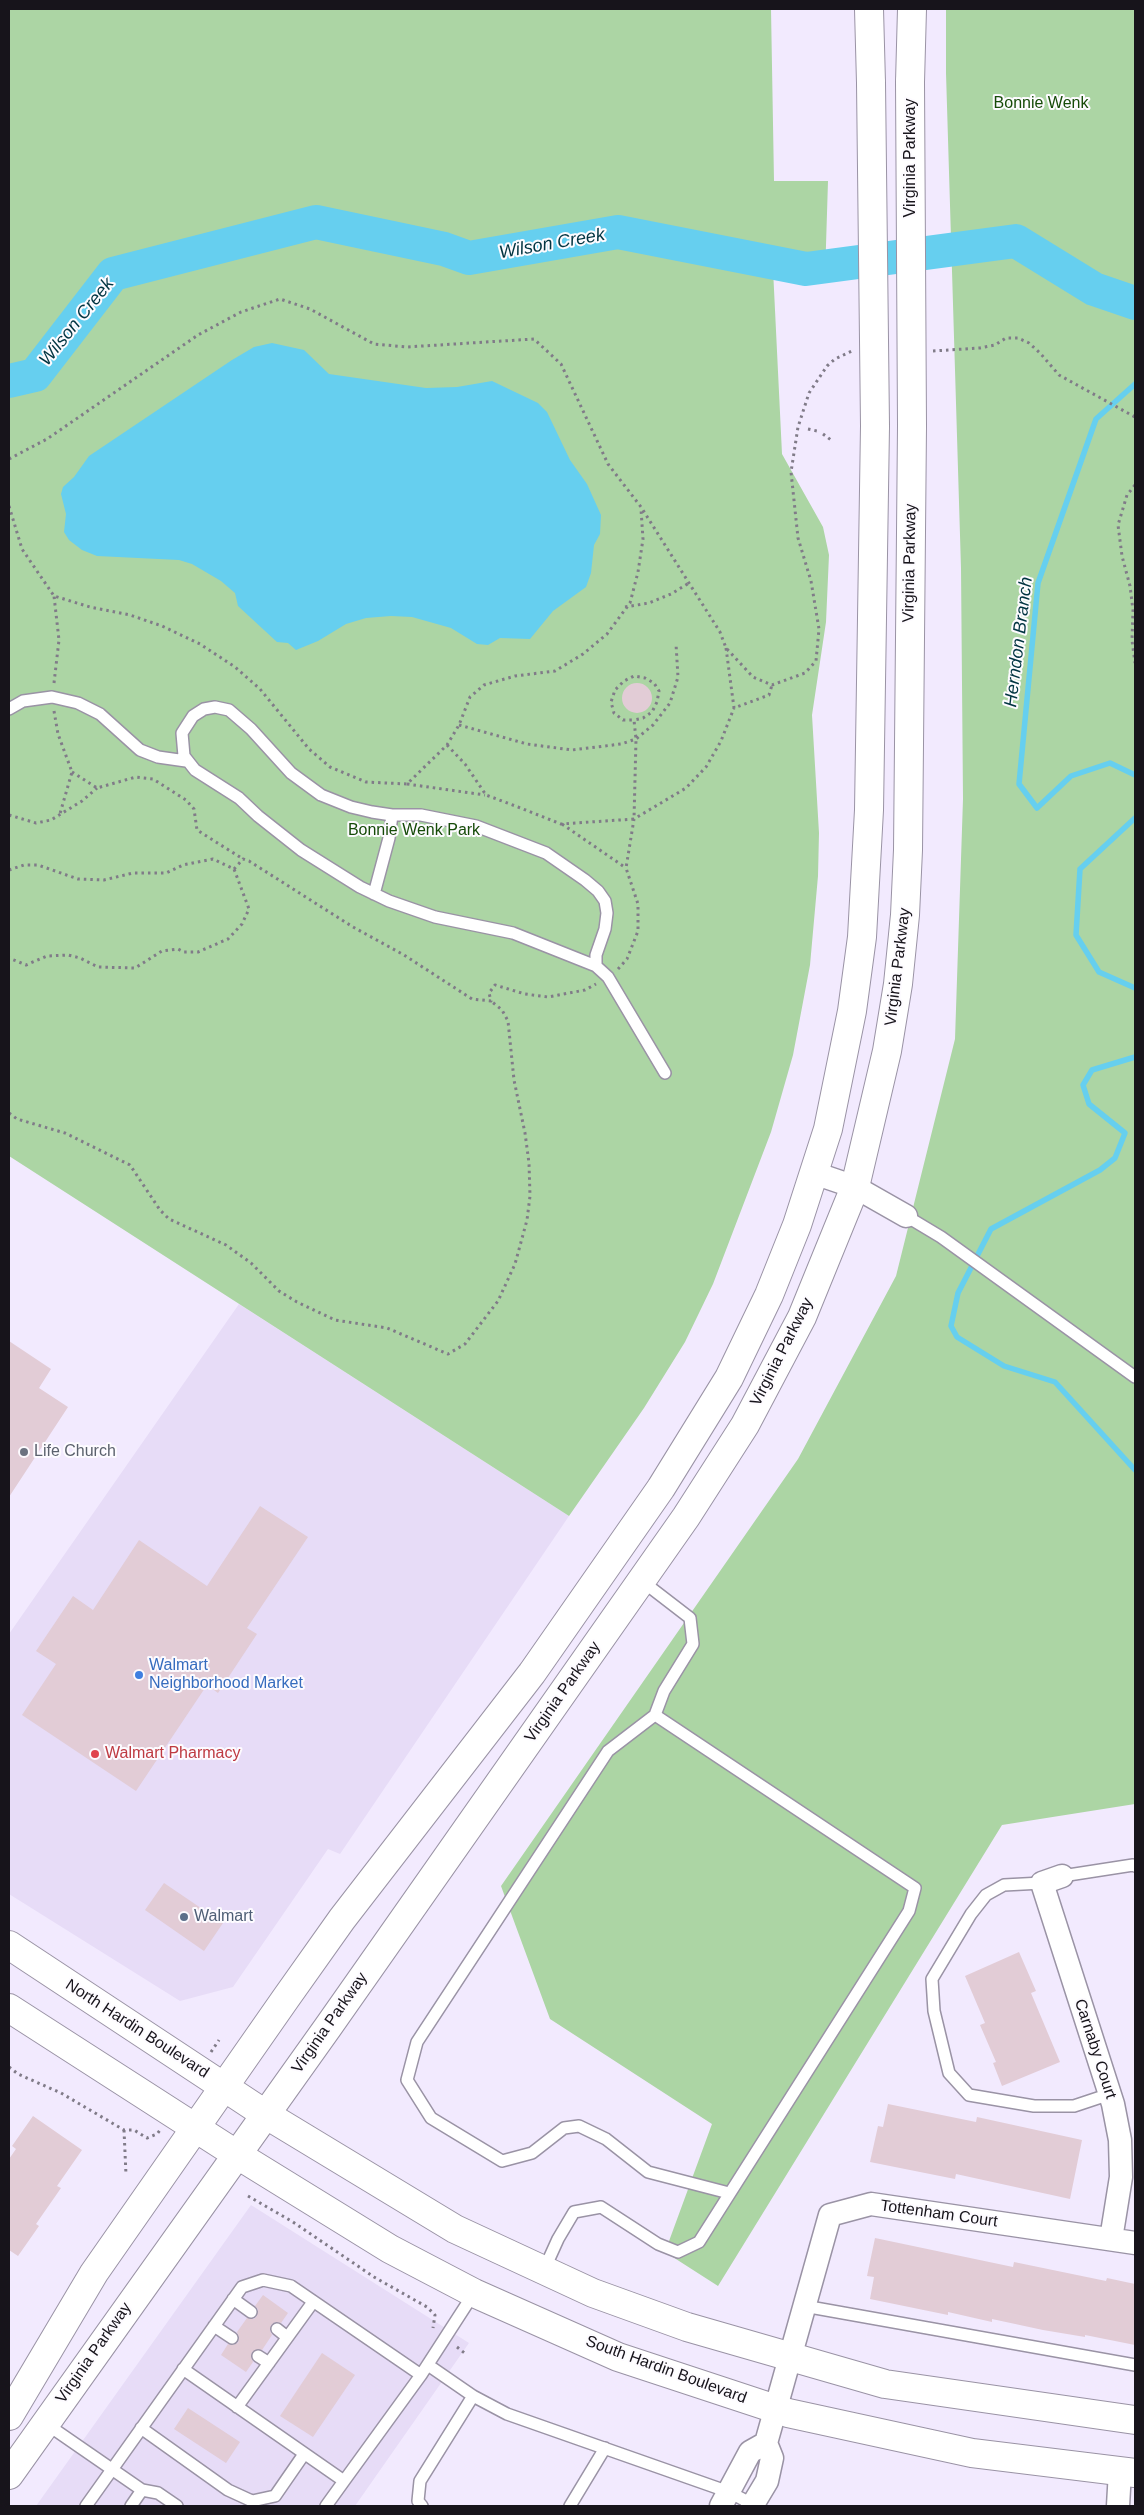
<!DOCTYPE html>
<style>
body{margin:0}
#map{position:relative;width:1144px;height:2515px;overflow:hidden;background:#f2eafe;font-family:Arial,sans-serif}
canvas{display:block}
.frame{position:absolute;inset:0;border:10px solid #17141b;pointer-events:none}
</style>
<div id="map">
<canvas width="1144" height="2515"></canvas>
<div class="frame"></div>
</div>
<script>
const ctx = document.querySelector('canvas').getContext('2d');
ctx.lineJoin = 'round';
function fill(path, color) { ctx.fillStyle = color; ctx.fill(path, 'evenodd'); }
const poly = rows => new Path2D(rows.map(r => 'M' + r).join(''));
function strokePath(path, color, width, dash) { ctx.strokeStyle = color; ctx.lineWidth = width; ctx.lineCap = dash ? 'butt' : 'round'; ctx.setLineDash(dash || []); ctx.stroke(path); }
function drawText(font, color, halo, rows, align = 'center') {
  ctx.font = font + ' Arial,sans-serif'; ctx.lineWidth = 4; ctx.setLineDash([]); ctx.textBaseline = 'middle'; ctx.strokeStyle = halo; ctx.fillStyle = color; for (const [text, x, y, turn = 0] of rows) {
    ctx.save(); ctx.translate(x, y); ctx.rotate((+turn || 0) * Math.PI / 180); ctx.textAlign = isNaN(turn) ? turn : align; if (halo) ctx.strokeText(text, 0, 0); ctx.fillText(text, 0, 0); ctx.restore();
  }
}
fill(poly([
 [239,1304,569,1516,340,1854,328,1849,233,1987,180,2001,9,1894,9,1634],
 [251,2205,469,2343,355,2506,36,2506]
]), '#e7dcf7');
fill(poly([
 [9,9,771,9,774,181,828,181,825,277,773,269,782,454,823,527,829,555,826,622,812,715,819,833,818,876,810,965,793,1055,771,1132,713,1284,685,1342,644,1408,569,1516,9,1156],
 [946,9,1135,9,1135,1804,1002,1825,718,2286,665,2252,712,2124,550,2019,501,1886,798,1459,896,1276,955,1039,963,799,961,568,946,73]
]), '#acd5a4');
fill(poly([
 [272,343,304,350,329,374,426,388,457,387,492,381,538,403,547,412,570,460,587,484,601,515,600,534,594,545,591,573,586,587,553,611,530,639,500,638,488,645,477,644,451,628,412,617,391,616,366,618,346,624,318,641,296,650,288,643,277,642,238,606,235,593,221,581,192,564,179,560,97,556,82,550,69,540,64,532,66,514,61,494,63,487,74,477,89,456,232,360,254,347]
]), '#66cfef');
strokePath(poly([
 [1135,384,1096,419,1038,583,1019,784,1037,808,1071,776,1110,763,1135,775],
 [1135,818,1080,869,1076,935,1099,972,1135,988],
 [1135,1057,1092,1070,1083,1085,1089,1104,1125,1133,1115,1158,1100,1170,991,1229,958,1293,951,1326,957,1337,1004,1366,1055,1382,1135,1470]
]), '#66cfef', 5.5);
strokePath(poly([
 [9,381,35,375,113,274,316,222,444,249,469,258,618,232,806,269,1016,241,1094,289,1135,303]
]), '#66cfef', 34);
fill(poly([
 '622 698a15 15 0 1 1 30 0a15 15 0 1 1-30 0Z',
 [9,1341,51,1369,39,1388,68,1407,9,1497],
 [260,1506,308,1537,247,1628,257,1634,218,1693,207,1685,136,1791,22,1715,56,1664,36,1651,73,1596,93,1610,139,1540,207,1586],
 [164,1883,223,1923,204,1951,145,1910],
 [1019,1952,1036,1991,1031,1993,1060,2062,1002,2086,993,2063,996,2062,980,2025,985,2023,965,1976],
 [888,2104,976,2122,977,2117,1082,2140,1070,2199,956,2174,955,2179,870,2162,878,2126,883,2127],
 [33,2116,82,2150,57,2186,61,2188,36,2224,39,2226,18,2256,9,2250,9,2159,16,2149,12,2146],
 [875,2238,1013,2267,1014,2262,1106,2281,1107,2278,1135,2284,1135,2345,1085,2335,1085,2337,1043,2330,992,2319,992,2322,948,2312,948,2315,870,2299,874,2277,867,2276],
 [263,2295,288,2313,281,2323,275,2322,271,2325,270,2331,272,2335,262,2350,258,2349,252,2352,251,2356,253,2362,246,2372,221,2355,228,2344,232,2345,238,2343,239,2338,237,2332,247,2318,254,2319,257,2316,258,2309,255,2306],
 [322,2353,355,2375,313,2437,280,2416],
 [188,2408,240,2442,226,2463,174,2429]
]), '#e2ccd6');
const service = poly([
 [9,709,23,701,52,697,78,703,100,714,140,750,158,757,186,761],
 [374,894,389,838,392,815],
 [596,966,596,955,605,929,607,913,605,901,598,891,585,880,546,853,476,826,421,815,392,815,372,812,351,807,321,795,291,773,251,729,229,710,215,707,204,709,193,716,182,733,184,756,195,770,239,798,258,816,301,850,360,887,389,901,435,917,513,933,596,966,608,977,665,1073],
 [906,1216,941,1237,1135,1377],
 [655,1715,608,1751,417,2042,407,2080,431,2118,502,2161,532,2153,564,2128,579,2126,606,2139,648,2172,729,2193],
 [1062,1876,1133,1865,1135,1866],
 [1042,1883,1004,1885,986,1895,971,1914,932,1979,934,2011,949,2073,969,2095,1034,2106,1074,2106,1110,2094],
 [544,2270,558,2239,574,2212,601,2207,658,2244,678,2252,699,2242,909,1911,915,1888,655,1715,664,1691,693,1644,690,1618,642,1581],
 [233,2299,251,2312],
 [804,2306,1135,2365],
 [214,2326,232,2338],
 [277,2329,287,2337],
 [258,2356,269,2363],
 [428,2365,473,2396,507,2414,729,2492,754,2505],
 [183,2369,344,2481,421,2375],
 [237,2407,313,2302],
 [45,2423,142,2490,158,2493,177,2506],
 [141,2428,228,2490,252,2501,275,2496,304,2454],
 [86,2506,242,2287,263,2280,291,2286,421,2375,474,2293],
 [131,2506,142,2490],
 [326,2506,344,2481],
 [422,2506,418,2501,420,2481,473,2396],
 [570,2506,605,2448]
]);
const minor = poly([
 [814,1173,855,1187,906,1216],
 [1062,1876,1042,1883,1113,2104,1120,2140,1121,2177,1111,2239],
 [721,2506,750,2452,766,2443],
 [752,2506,767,2481,772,2458,766,2443,830,2215,871,2204,1135,2243],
 [1118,2506,1120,2471]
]);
const secondary = poly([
 [869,9,871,83],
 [910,82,912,9],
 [9,1945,265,2114,455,2229,593,2293,687,2327,885,2384,1135,2420],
 [9,2008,236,2154,390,2249,474,2293,618,2357,788,2413,972,2453,1135,2473],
 [9,2416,94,2273,286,1998,342,1919,532,1673,661,1488,729,1378,769,1295,797,1225,828,1129,852,1011,862,937,869,810,875,426],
 [9,2475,328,2027,686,1517,745,1425,802,1317,855,1187,887,1051,898,984,905,915,908,850,912,426]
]);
strokePath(service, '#9a93a5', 14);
strokePath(minor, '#9a93a5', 25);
strokePath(secondary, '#9a93a5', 30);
strokePath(poly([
 [933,351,980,348,995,345,1006,338,1018,338,1029,343,1040,353,1059,375,1135,417],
 [808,429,817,431],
 [823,434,831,440],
 [9,459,47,439,198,335,241,312,280,299,310,309,374,344,407,347,534,339,561,364,608,464,641,507,689,583,720,632,726,648,753,677,772,685,805,673,816,661,819,629,811,581,798,538,791,472,798,427,809,393,827,366,835,359,852,351],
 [1135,485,1127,495,1118,525,1122,556,1130,586,1133,610,1132,640,1135,663],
 [9,506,22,549,54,596,90,607,130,615,162,626,200,644,235,667,260,689,309,749,330,767,366,782,407,784,447,745,459,725,470,697,484,685,515,676,555,671,583,654,607,634,630,603,638,572,643,539,641,509],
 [625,607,649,603,671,594,689,583],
 [726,648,734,708,769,695,772,685],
 [54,683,59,640,54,596],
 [54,711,58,734,72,772,59,817],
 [459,725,527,744,572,750,621,744,636,739,653,725,670,703,678,677,676,644],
 [447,745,465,764,486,795,518,807,561,824,634,819,636,739,634,720,623,720,614,713,611,702,615,690,624,681,634,676,645,678,654,683,659,691,657,702,652,712,643,718,634,720],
 [72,772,97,788,136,777,153,779,186,800,194,809,197,830,243,859],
 [407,784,485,795],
 [9,815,36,823,51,820,82,801,97,788],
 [562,824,626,868],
 [234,869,243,859,249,861,353,927,404,955,472,999,491,1001,489,993,495,985,525,994,548,997,585,990,596,984],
 [9,870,24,865,38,865,78,879,104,880,133,873,166,873,183,865,213,859,234,869,249,909,242,924,228,939,198,952,184,952,178,949,162,951,135,968,98,967,80,958,68,955,47,956,26,965,9,958],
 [618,969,627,959,638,931,638,904,626,868,634,819,686,788,706,767,721,741,734,708],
 [9,1113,17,1119,65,1133,130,1165,160,1210,169,1219,226,1245,251,1263,279,1291,297,1302,335,1320,387,1328,448,1354,465,1344,498,1301,515,1264,527,1220,530,1196,529,1163,525,1133,514,1080,508,1021,502,1010,491,1001],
 [211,2052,219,2040],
 [9,2067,18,2074,61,2093,124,2130,134,2130,147,2138,157,2134,160,2130],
 [124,2130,126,2175],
 [248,2196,293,2222,374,2277,427,2307,435,2315,433,2328],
 [457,2347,467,2355]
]), '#807b88', 3, [2.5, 4]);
strokePath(service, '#fff', 11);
strokePath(minor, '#fff', 22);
strokePath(secondary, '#fff', 28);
const secondaryBridge = poly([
 [910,82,912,426],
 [871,83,875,426]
]);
strokePath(secondaryBridge, '#9a93a5', 30, []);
strokePath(secondaryBridge, '#fff', 28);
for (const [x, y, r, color] of [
 [24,1452,5,"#6b7280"],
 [139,1675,5,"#3f7fe0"],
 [95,1754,5,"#e0444e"],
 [184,1917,5,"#5c6f8a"]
]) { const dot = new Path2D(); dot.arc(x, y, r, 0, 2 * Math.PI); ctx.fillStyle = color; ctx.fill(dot); strokePath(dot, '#fdfbff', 2); }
drawText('16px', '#164b08', '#fdfbff', [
 ["Bonnie Wenk",1041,104],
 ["Bonnie Wenk Park",414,831]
]);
drawText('16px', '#17141b', '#fdfbff', [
 ["Virginia Parkway",911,158,-90],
 ["Virginia Parkway",910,563,-89],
 ["Virginia Parkway",898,967,-83],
 ["Virginia Parkway",782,1352,-63],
 ["Virginia Parkway",563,1692,-55],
 ["Virginia Parkway",330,2023,-55],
 ["North Hardin Boulevard",137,2029,33],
 ["Carnaby Court",1095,2049,72],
 ["Tottenham Court",939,2214,8],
 ["Virginia Parkway",94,2353,-55],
 ["South Hardin Boulevard",666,2370,20]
]);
drawText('16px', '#5b616d', '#fdfbff', [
 ["Life Church",34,1452]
], 'left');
drawText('16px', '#366cbe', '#fdfbff', [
 ["Walmart",149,1666],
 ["Neighborhood Market",149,1684]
], 'left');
drawText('16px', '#be3a42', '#fdfbff', [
 ["Walmart Pharmacy",105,1754]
], 'left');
drawText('16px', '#4e5e75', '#fdfbff', [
 ["Walmart",194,1917]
], 'left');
drawText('italic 18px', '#013441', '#fdfbff', [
 ["Wilson Creek",552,244,-10],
 ["Wilson Creek",77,322,-51],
 ["Herndon Branch",1019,642,-83]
]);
</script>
